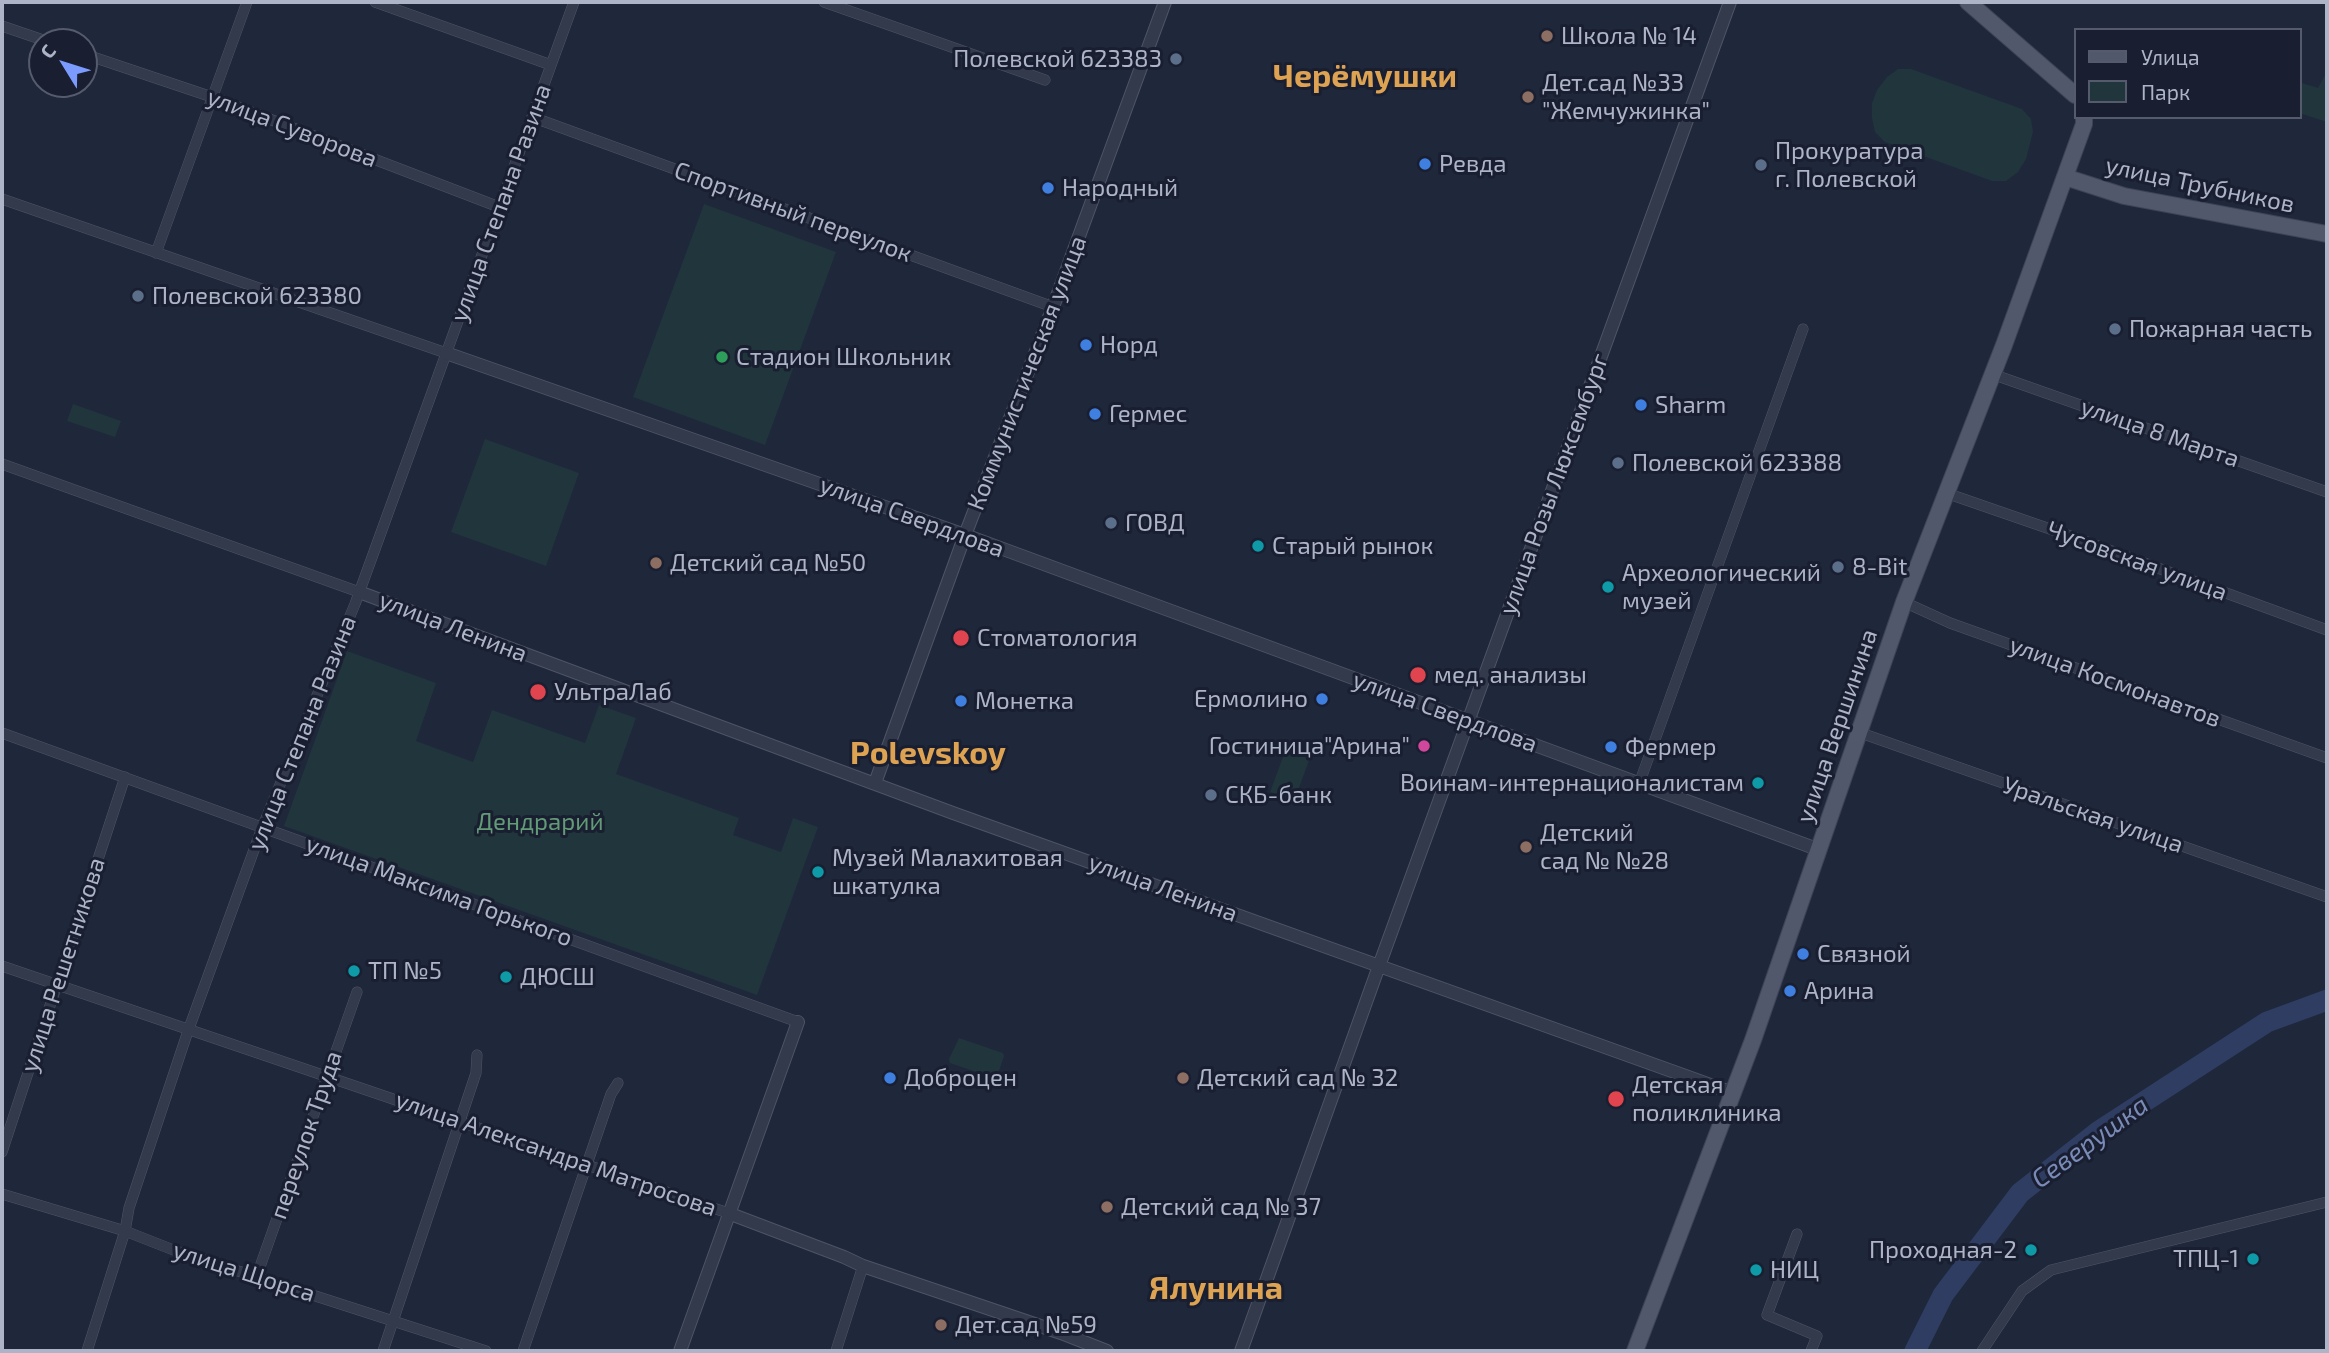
<!DOCTYPE html>
<meta charset="utf-8">
<style>
body{margin:0}
#map{position:relative;width:2329px;height:1353px;overflow:hidden;background:#1f273b;font-family:"Exo 2",sans-serif}
canvas{display:block}
.frame{position:absolute;inset:0;border:4px solid #aeb4c8;pointer-events:none}
.legend{position:absolute;left:2074px;top:28px;width:228px;height:91px;box-sizing:border-box;background:#191f30;border:2px solid #555b6d;margin:0;padding:9px 12px;list-style:none;font-size:21px;color:#aeb4c8}
.legend li{display:flex;align-items:center;gap:14px;height:35px}
.legend b{width:35px;border:2px solid #555b6d}
.north{position:absolute;left:28px;top:28px;width:70px;height:70px;box-sizing:border-box;background:#191f30;border:2px solid #555b6d;border-radius:50%;rotate:308deg;font-size:19px;font-weight:700;line-height:28px;text-align:center;color:#aeb4c8}
.north::after{content:'';display:block;margin:auto;width:24px;height:32px;background:#7b9bff;clip-path:polygon(50% 0,100% 100%,50% 72%,0 100%)}
</style>
<div id="map">
<canvas width="2329" height="1353"></canvas>
<div class="frame"></div>
<ul class="legend">
<li><b style="height:9px;background:#51586c"></b>Улица</li>
<li><b style="height:19px;background:#21353c"></b>Парк</li>
</ul>
<div class="north">С</div>
</div>
<script>
const ctx = document.querySelector('canvas').getContext('2d');
ctx.lineJoin = 'round';
function fill(path, color) { ctx.fillStyle = color; ctx.fill(path, 'evenodd'); }
const poly = rows => new Path2D(rows.map(r => 'M' + r).join(''));
function strokePath(path, color, width, dash) { ctx.strokeStyle = color; ctx.lineWidth = width; ctx.lineCap = dash ? 'butt' : 'round'; ctx.setLineDash(dash || []); ctx.stroke(path); }
function drawText(font, color, halo, rows, align = 'center') {
  ctx.font = font + ' "Exo 2",sans-serif'; ctx.lineWidth = 6; ctx.setLineDash([]); ctx.textBaseline = 'middle'; ctx.strokeStyle = halo; ctx.fillStyle = color; for (const [text, x, y, turn = 0] of rows) {
    ctx.save(); ctx.translate(x, y); ctx.rotate((+turn || 0) * Math.PI / 180); ctx.textAlign = isNaN(turn) ? turn : align; if (halo) ctx.strokeText(text, 0, 0); ctx.fillText(text, 0, 0); ctx.restore();
  }
}
fill(poly([
 [1898,69,1911,69,2022,109,2031,119,2033,132,2026,159,2018,172,2006,181,1992,181,1885,142,1875,132,1872,118,1872,103,1877,90,1887,77],
 [2326,73,2327,73,2327,122,2299,113,2299,82,2318,88],
 [704,204,836,252,765,445,633,397],
 [73,404,121,421,115,437,67,421],
 [485,439,579,473,546,566,451,532],
 [347,651,436,683,416,741,473,762,492,710,585,743,599,705,636,718,616,774,739,818,733,835,781,852,793,818,818,827,757,995,284,826],
 [1286,749,1310,758,1294,801,1270,792],
 [959,1038,1003,1053,1004,1056,997,1077,994,1078,950,1063,949,1059]
]), '#21353c');
strokePath(poly([
 [1915,1351,1943,1295,2020,1193,2099,1131,2267,1022,2327,1000]
]), '#2f3d62', 21);
const minor = poly([
 [375,2,551,65],
 [824,2,1045,80],
 [2,26,49,42],
 [84,54,212,97,499,207],
 [532,117,1053,307],
 [2,199,446,353],
 [156,253,247,2],
 [1992,374,2327,492],
 [2,464,359,592],
 [1946,493,2076,538,2327,630],
 [1904,602,1950,623,2327,758],
 [1858,732,2327,897],
 [2,733,798,1022],
 [1639,784,1803,329],
 [2,966,728,1213],
 [2,1152,125,777],
 [2,1194,125,1231,176,1251,486,1351],
 [1797,1234,1767,1315,1817,1336,1811,1351],
 [256,1278,357,992],
 [87,1351,125,1231,129,1208,188,1031,262,828,355,604,574,2],
 [383,1351,476,1073,477,1055],
 [523,1351,611,1094,618,1083],
 [836,1351,863,1266],
 [1982,1351,2022,1291,2051,1270,2327,1202]
]);
const tertiary = poly([
 [446,353,965,535,1817,849],
 [359,592,953,813,1733,1093],
 [875,783,965,535,1053,307,1165,2],
 [728,1213,844,1257,863,1266,1061,1333,1107,1351],
 [680,1351,798,1022],
 [1241,1351,1379,966,1730,2]
]);
const primary = poly([
 [1968,2,2075,95],
 [2065,177,2124,196,2327,234],
 [1635,1351,1753,1040,1904,602,2004,345,2084,124,2084,117]
]);
strokePath(minor, '#4e5466', 11);
strokePath(tertiary, '#4e5466', 14);
strokePath(primary, '#3d4355', 18);
strokePath(minor, '#333a4b', 10);
strokePath(tertiary, '#333a4b', 12);
strokePath(primary, '#51586c', 16);
for (const [x, y, r, color] of [
 [1547,36,7,"#8d6e63"],
 [1176,59,7,"#5c6f8a"],
 [1528,97,7,"#8d6e63"],
 [1425,164,7,"#3f7fe0"],
 [1761,165,7,"#5c6f8a"],
 [1048,188,7,"#3f7fe0"],
 [138,296,7,"#5c6f8a"],
 [2115,329,7,"#5c6f8a"],
 [1086,345,7,"#3f7fe0"],
 [722,357,7,"#2e9e5b"],
 [1641,405,7,"#3f7fe0"],
 [1095,414,7,"#3f7fe0"],
 [1618,463,7,"#5c6f8a"],
 [1111,523,7,"#5c6f8a"],
 [1258,546,7,"#0f9aa8"],
 [656,563,7,"#8d6e63"],
 [1838,567,7,"#5c6f8a"],
 [1608,587,7,"#0f9aa8"],
 [961,638,9,"#e0444e"],
 [1418,675,9,"#e0444e"],
 [538,692,9,"#e0444e"],
 [1322,699,7,"#3f7fe0"],
 [961,701,7,"#3f7fe0"],
 [1424,746,7,"#d1479c"],
 [1611,747,7,"#3f7fe0"],
 [1758,783,7,"#0f9aa8"],
 [1211,795,7,"#5c6f8a"],
 [1526,847,7,"#8d6e63"],
 [818,872,7,"#0f9aa8"],
 [1803,954,7,"#3f7fe0"],
 [354,971,7,"#0f9aa8"],
 [506,977,7,"#0f9aa8"],
 [1790,991,7,"#3f7fe0"],
 [890,1078,7,"#3f7fe0"],
 [1183,1078,7,"#8d6e63"],
 [1616,1099,9,"#e0444e"],
 [1107,1207,7,"#8d6e63"],
 [2031,1250,7,"#0f9aa8"],
 [2253,1259,7,"#0f9aa8"],
 [1756,1270,7,"#0f9aa8"],
 [941,1325,7,"#8d6e63"]
]) { const dot = new Path2D(); dot.arc(x, y, r, 0, 2 * Math.PI); ctx.fillStyle = color; ctx.fill(dot); strokePath(dot, '#191f30', 2.5); }
drawText('24px', '#aeb4c8', '#191f30', [
 ["Школа № 14",1561,36],
 ["Полевской 623383",1162,59,"right"],
 ["Дет.сад №33",1542,83],
 ["\"Жемчужинка\"",1542,111],
 ["Прокуратура",1775,151],
 ["г. Полевской",1775,179],
 ["Ревда",1439,164],
 ["Народный",1062,188],
 ["Полевской 623380",152,296],
 ["Пожарная часть",2129,329],
 ["Норд",1100,345],
 ["Стадион Школьник",736,357],
 ["Sharm",1655,405],
 ["Гермес",1109,414],
 ["Полевской 623388",1632,463],
 ["ГОВД",1125,523],
 ["Старый рынок",1272,546],
 ["Детский сад №50",670,563],
 ["8-Bit",1852,567],
 ["Археологический",1622,573],
 ["музей",1622,601],
 ["Стоматология",977,638],
 ["мед. анализы",1434,675],
 ["УльтраЛаб",554,692],
 ["Ермолино",1308,699,"right"],
 ["Монетка",975,701],
 ["Гостиница\"Арина\"",1410,746,"right"],
 ["Фермер",1625,747],
 ["Воинам-интернационалистам",1744,783,"right"],
 ["СКБ-банк",1225,795],
 ["Детский",1540,833],
 ["сад № №28",1540,861],
 ["Музей Малахитовая",832,858],
 ["шкатулка",832,886],
 ["Связной",1817,954],
 ["ТП №5",368,971],
 ["ДЮСШ",520,977],
 ["Арина",1804,991],
 ["Доброцен",904,1078],
 ["Детский сад № 32",1197,1078],
 ["Детская",1632,1085],
 ["поликлиника",1632,1113],
 ["Детский сад № 37",1121,1207],
 ["Проходная-2",2017,1250,"right"],
 ["ТПЦ-1",2239,1259,"right"],
 ["НИЦ",1770,1270],
 ["Дет.сад №59",955,1325]
], 'left');
drawText('24px', '#aeb4c8', '#191f30', [
 ["улица Суворова",292,128,21],
 ["улица Трубников",2200,185,12],
 ["улица Степана Разина",501,203,-70],
 ["Спортивный переулок",793,212,20],
 ["Коммунистическая улица",1027,373,-69],
 ["улица 8 Марта",2160,433,19],
 ["улица Розы Люксембург",1554,484,-70],
 ["улица Свердлова",912,517,20],
 ["Чусовская улица",2137,561,20],
 ["улица Ленина",453,627,21],
 ["улица Космонавтов",2115,682,20],
 ["улица Свердлова",1445,712,20],
 ["улица Вершинина",1837,726,-71],
 ["улица Степана Разина",302,733,-68],
 ["Уральская улица",2093,815,19],
 ["улица Ленина",1163,888,20],
 ["улица Максима Горького",439,891,20],
 ["улица Решетникова",63,965,-72],
 ["переулок Труда",306,1135,-71],
 ["улица Александра Матросова",556,1154,19],
 ["улица Щорса",244,1272,18]
]);
drawText('24px', '#639b78', '#191f30', [
 ["Дендрарий",540,822]
]);
drawText('italic 26px', '#7a8bb7', '#191f30', [
 ["Северушка",2090,1142,-36]
]);
drawText('bold 32px', '#dda353', '#191f30', [
 ["Черёмушки",1365,76],
 ["Polevskoy",928,753],
 ["Ялунина",1216,1288]
]);
</script>
